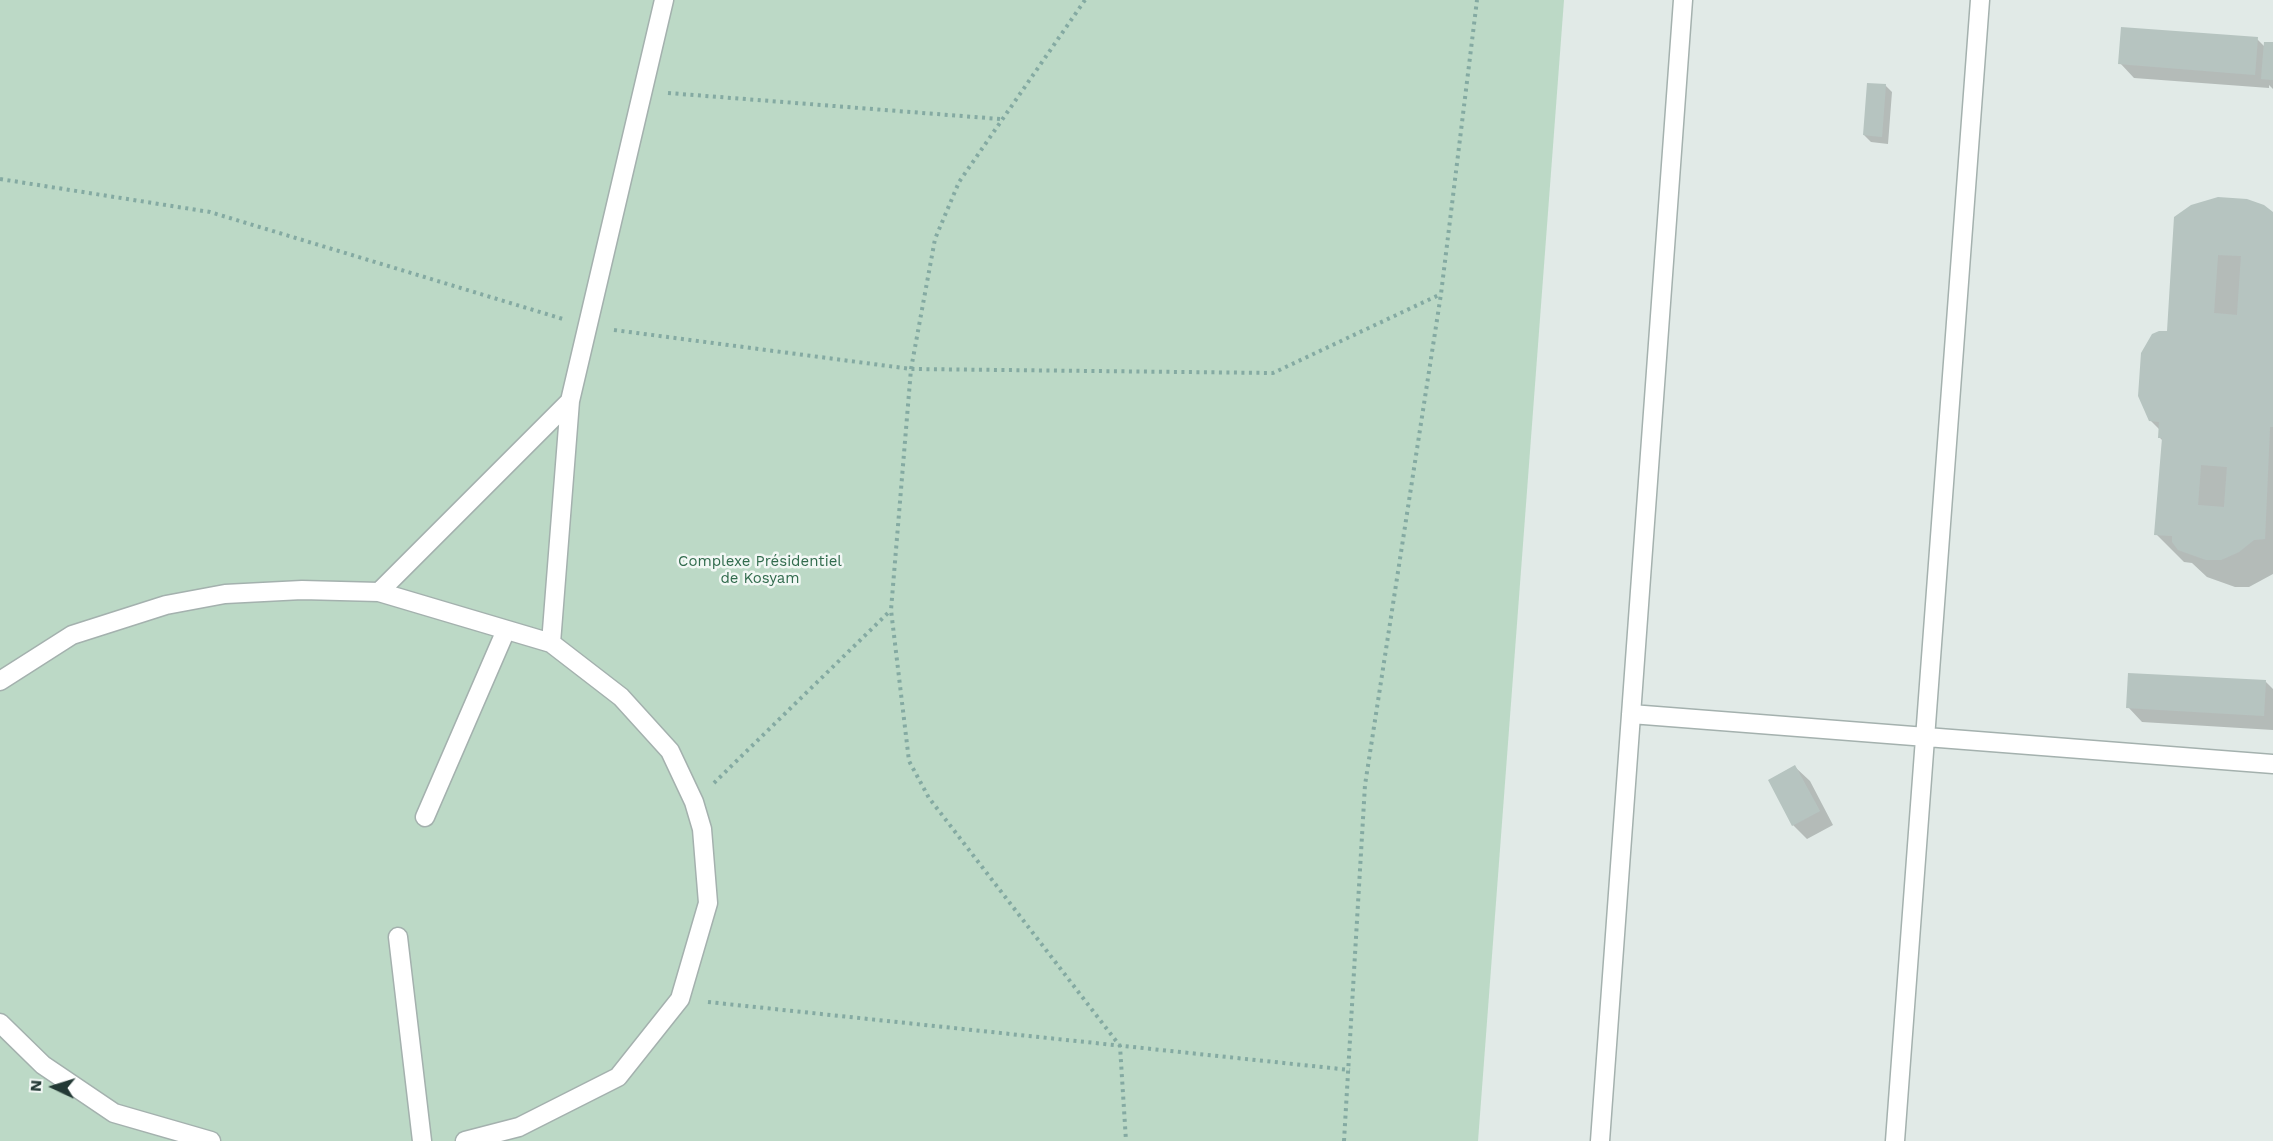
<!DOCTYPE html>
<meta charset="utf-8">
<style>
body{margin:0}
#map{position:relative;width:2273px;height:1141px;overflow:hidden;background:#e1eae7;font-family:"Work Sans",sans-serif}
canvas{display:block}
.north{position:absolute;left:24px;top:1057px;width:60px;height:60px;-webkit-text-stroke:4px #f1f7f4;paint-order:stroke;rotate:274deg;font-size:16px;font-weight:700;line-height:24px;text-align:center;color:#233935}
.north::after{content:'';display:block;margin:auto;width:21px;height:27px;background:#233935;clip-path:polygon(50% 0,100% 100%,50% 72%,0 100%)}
</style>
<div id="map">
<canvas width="2273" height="1141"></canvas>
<div class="north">N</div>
</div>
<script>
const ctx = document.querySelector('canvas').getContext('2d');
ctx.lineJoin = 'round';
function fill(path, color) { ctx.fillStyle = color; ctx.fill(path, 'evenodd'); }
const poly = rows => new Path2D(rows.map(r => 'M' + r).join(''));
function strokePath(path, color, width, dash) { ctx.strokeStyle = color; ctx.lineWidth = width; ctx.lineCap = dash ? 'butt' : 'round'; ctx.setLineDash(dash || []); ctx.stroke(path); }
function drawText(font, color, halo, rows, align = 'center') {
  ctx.font = font + ' "Work Sans",sans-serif'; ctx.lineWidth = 5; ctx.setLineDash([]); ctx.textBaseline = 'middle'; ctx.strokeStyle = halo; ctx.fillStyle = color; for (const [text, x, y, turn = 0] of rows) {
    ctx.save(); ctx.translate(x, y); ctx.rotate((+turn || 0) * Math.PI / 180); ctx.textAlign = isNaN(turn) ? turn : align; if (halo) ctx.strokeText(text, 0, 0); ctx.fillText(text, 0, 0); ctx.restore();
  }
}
fill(poly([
 [0,0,1564,0,1478,1141,0,1141]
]), '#bcd9c6');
fill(poly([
 [2257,39,2265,47,2273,44,2273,89,2269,85,2269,88,2134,78,2120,63],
 [1885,85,1892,92,1888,144,1871,142,1864,135],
 [2273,214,2273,574,2249,587,2235,587,2207,577,2192,563,2184,562,2156,534,2163,441,2159,437,2160,430,2150,420,2168,333,2175,218],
 [2266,682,2273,689,2273,730,2142,722,2128,707],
 [1795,767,1810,781,1833,825,1807,839,1793,825]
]), '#0003');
fill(poly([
 [2121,27,2258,37,2255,75,2118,64],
 [2264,42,2273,42,2273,80,2261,79],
 [1867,83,1886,84,1882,137,1863,135],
 [2218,197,2247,199,2264,205,2273,212,2273,427,2270,427,2265,539,2254,540,2239,552,2221,560,2206,560,2178,550,2172,542,2172,536,2154,535,2162,438,2158,438,2159,422,2149,421,2138,396,2141,353,2152,334,2159,331,2167,331,2174,217,2191,205],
 [2218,255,2241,256,2237,315,2214,313],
 [2201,465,2227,467,2224,507,2198,505],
 [2128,673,2266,680,2264,716,2126,708],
 [1795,765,1820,811,1792,826,1768,780]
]), '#b6c4c0');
const service = poly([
 [379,592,570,401],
 [551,643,570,401,664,0],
 [0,681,72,635,166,605,225,594,302,590,379,592,551,643,621,697,670,751,694,802,702,829,708,903,680,999,618,1077,519,1127,465,1141],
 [1631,714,2273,764],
 [425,817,506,630],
 [398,937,422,1141],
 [0,1023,43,1065,114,1113,211,1141],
 [1600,1141,1683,0],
 [1895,1141,1980,0]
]);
strokePath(service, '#a4b1ae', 21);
strokePath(poly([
 [1085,0,959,182,935,239,911,369,891,610,909,761,929,798,1120,1046,1126,1141],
 [668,93,1000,119],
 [0,179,210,212,563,319],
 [614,330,911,369,1273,373,1441,294],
 [714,783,891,610],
 [708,1002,1350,1070],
 [1344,1141,1365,785,1441,294,1477,0]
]), '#84aaa2', 4, [3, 4.5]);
strokePath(service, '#fff', 18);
drawText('15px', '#316b4d', '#f1f7f4', [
 ["Complexe Présidentiel",760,562],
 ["de Kosyam",760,579]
]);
</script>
